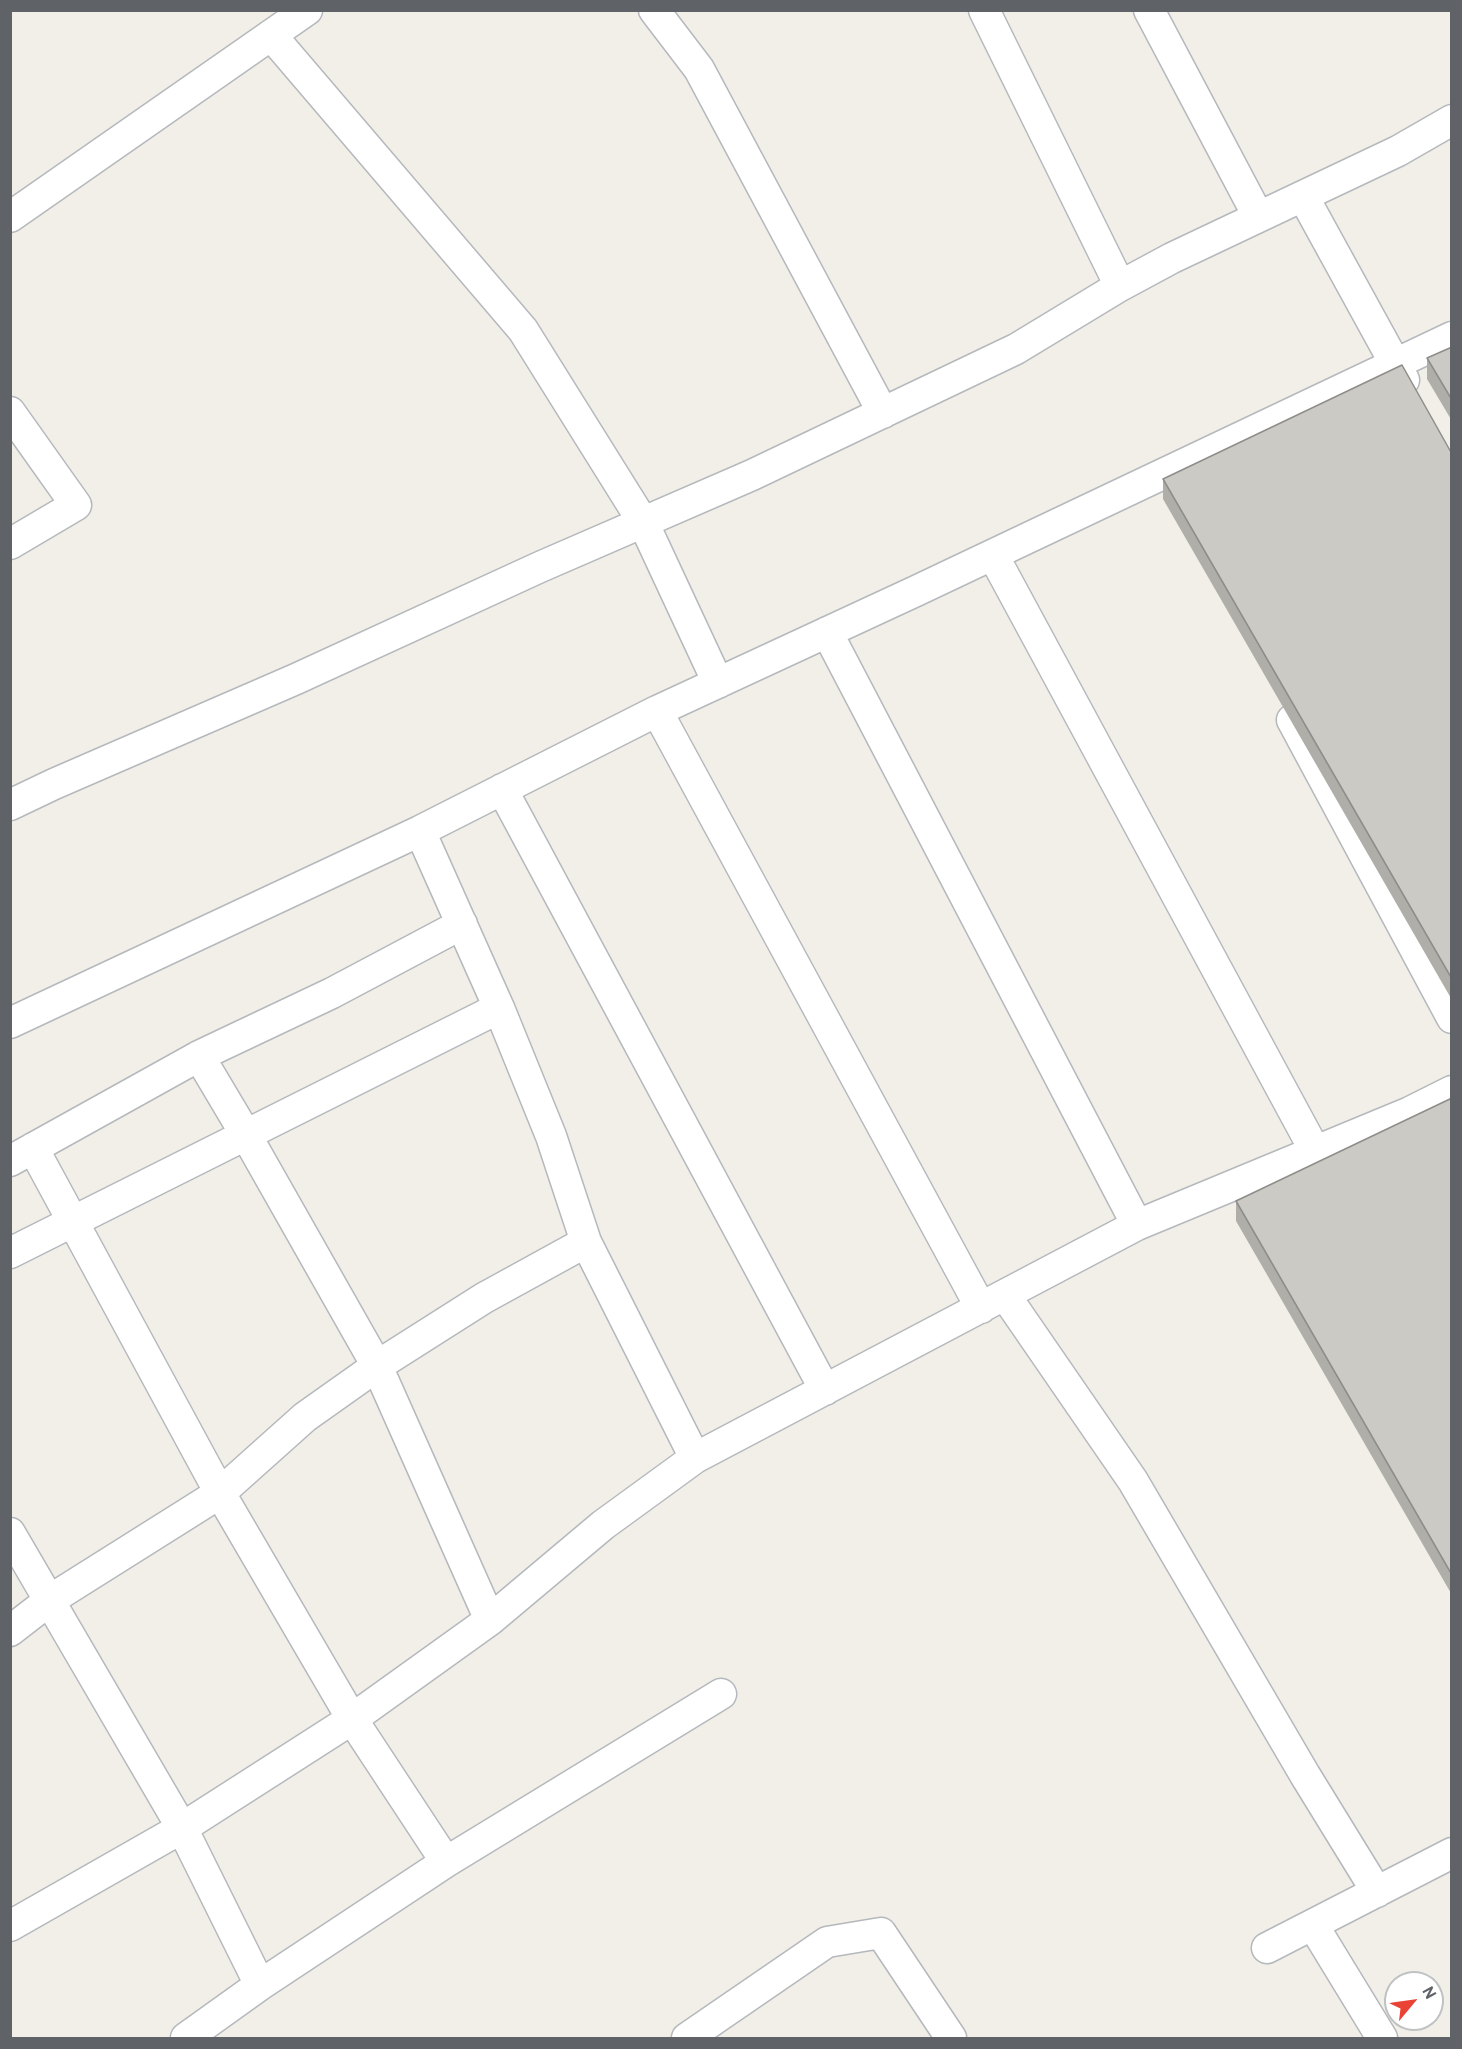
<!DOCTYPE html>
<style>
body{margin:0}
#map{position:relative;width:1462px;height:2049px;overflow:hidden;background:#f1efe8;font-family:Overpass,sans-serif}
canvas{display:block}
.frame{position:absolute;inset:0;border:12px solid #5f6368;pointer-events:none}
.north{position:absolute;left:1384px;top:1971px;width:60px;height:60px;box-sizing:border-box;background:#fff;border:2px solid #bfc1c3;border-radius:50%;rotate:61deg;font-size:16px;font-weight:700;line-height:24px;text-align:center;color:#5f6368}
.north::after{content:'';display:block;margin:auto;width:21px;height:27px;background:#ea4335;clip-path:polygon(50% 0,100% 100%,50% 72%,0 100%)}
</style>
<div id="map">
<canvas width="1462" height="2049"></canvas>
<div class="frame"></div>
<div class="north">N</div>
</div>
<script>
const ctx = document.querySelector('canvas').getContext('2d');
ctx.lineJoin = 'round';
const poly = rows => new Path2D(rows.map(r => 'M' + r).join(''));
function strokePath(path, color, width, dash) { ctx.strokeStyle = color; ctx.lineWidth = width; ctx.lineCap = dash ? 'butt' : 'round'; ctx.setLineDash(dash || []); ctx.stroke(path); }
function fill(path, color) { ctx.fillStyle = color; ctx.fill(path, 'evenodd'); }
const minor = poly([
 [654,10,699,69,883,413],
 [984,10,1120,286],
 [1149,10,1258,216],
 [271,35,523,330,643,522,718,683],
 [1303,196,1404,380],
 [10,217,307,10],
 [10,412,76,505,10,544],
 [993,555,1315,1151],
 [827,632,1137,1225],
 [657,711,981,1308],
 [1292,720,1452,1018],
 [502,789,825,1390],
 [10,805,54,784,296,679,540,567,752,475,1016,349,1120,286,1172,258,1398,151,1452,120],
 [420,831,499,1008,551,1136,586,1242,695,1458],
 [10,1023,420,831,657,711,916,591,1452,337],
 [199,1056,246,1135,377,1366,490,1620],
 [33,1148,220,1493,352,1719,446,1862],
 [10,1161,199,1056,332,993,462,924],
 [10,1253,499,1008],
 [1005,1295,1133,1481,1305,1775,1377,1892],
 [10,1533,182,1828,260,1985,186,2038],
 [10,1631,50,1600,220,1493,305,1417,377,1366,484,1298,586,1242],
 [1313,1925,1382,2038],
 [10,1926,182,1828,352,1719,490,1620,603,1525,695,1458,1137,1225,1410,1112,1452,1091],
 [1267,1948,1452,1853],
 [260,1985,446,1862,721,1694],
 [687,2038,827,1942,881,1933,951,2038]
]);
strokePath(minor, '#b5b8bc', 33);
strokePath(minor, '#fff', 30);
fill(poly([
 [1452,347,1452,421,1427,379,1427,358],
 [1452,454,1452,1000,1163,499,1163,479],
 [1452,1098,1452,1595,1236,1221,1236,1201]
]), '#afaea9');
const building = poly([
 [1452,347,1452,400,1427,358,1452,347],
 [1402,365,1452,454,1452,979,1163,479,1402,365],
 [1452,1098,1452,1575,1236,1201,1452,1098]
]);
fill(building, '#cccac5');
strokePath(building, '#8f8d8a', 1.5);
</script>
